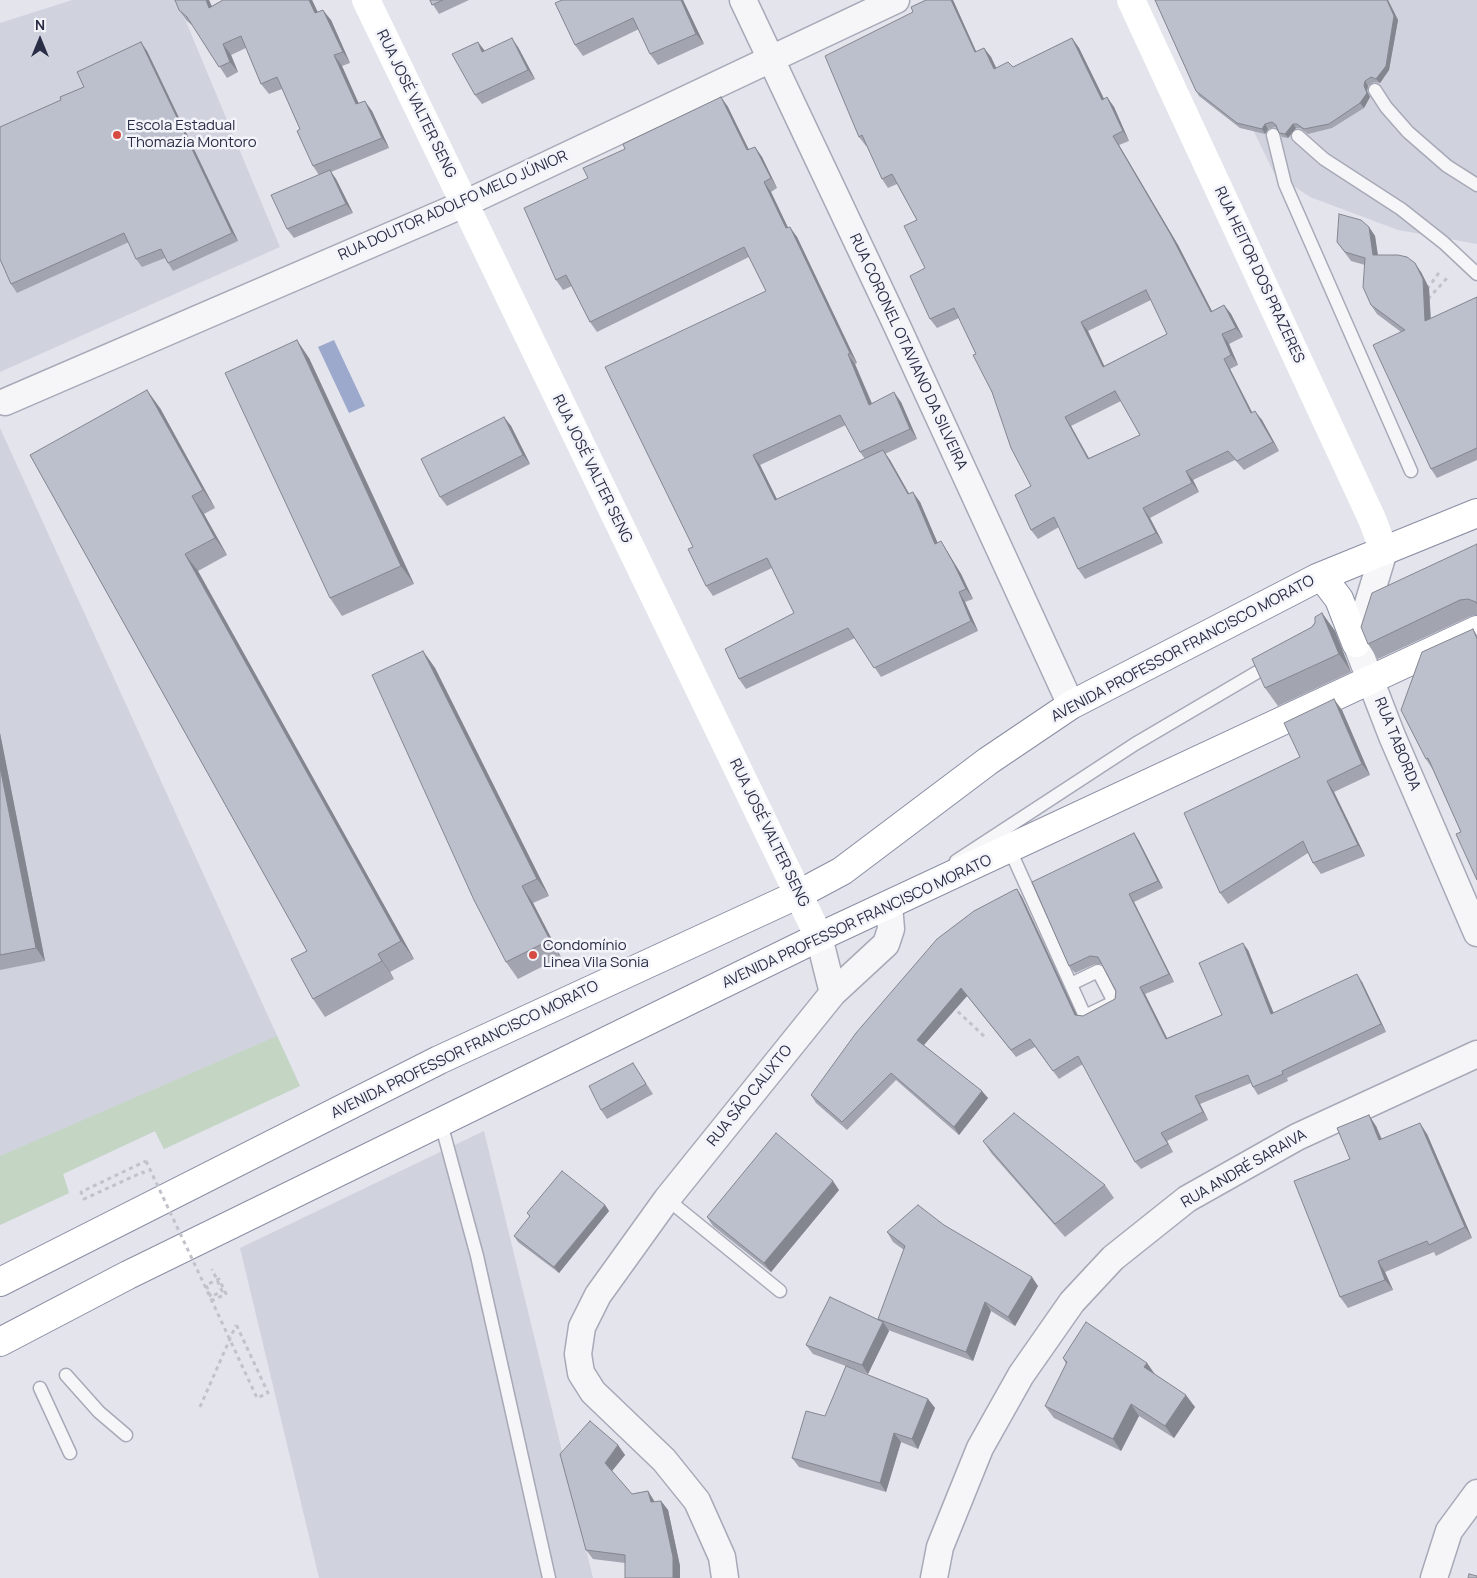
<!DOCTYPE html>
<meta charset="utf-8">
<style>
body{margin:0}
#map{position:relative;width:1477px;height:1578px;overflow:hidden;background:#e3e4ec;font-family:Manrope,sans-serif}
canvas{display:block}
.north{position:absolute;left:15px;top:15px;width:50px;height:50px;-webkit-text-stroke:4px #f3f4f9;paint-order:stroke;rotate:0deg;font-size:14px;font-weight:700;line-height:20px;text-align:center;color:#292d45}
.north::after{content:'';display:block;margin:auto;width:18px;height:22px;background:#292d45;clip-path:polygon(50% 0,100% 100%,50% 72%,0 100%)}
</style>
<div id="map">
<canvas width="1477" height="1578"></canvas>
<div class="north">N</div>
</div>
<script>
const ctx = document.querySelector('canvas').getContext('2d');
ctx.lineJoin = 'round';
function fill(path, color) { ctx.fillStyle = color; ctx.fill(path, 'evenodd'); }
const poly = rows => new Path2D(rows.map(r => 'M' + r).join(''));
function strokePath(path, color, width, dash) { ctx.strokeStyle = color; ctx.lineWidth = width; ctx.lineCap = dash ? 'butt' : 'round'; ctx.setLineDash(dash || []); ctx.stroke(path); }
function drawText(font, color, halo, rows, align = 'center') {
  ctx.font = font + ' Manrope,sans-serif'; ctx.lineWidth = 5; ctx.setLineDash([]); ctx.textBaseline = 'middle'; ctx.strokeStyle = halo; ctx.fillStyle = color; for (const [text, x, y, turn = 0] of rows) {
    ctx.save(); ctx.translate(x, y); ctx.rotate((+turn || 0) * Math.PI / 180); ctx.textAlign = isNaN(turn) ? turn : align; if (halo) ctx.strokeText(text, 0, 0); ctx.fillText(text, 0, 0); ctx.restore();
  }
}
fill(poly([
 [72,0,177,0,280,247,0,372,0,23],
 [1190,0,1477,0,1477,244,1398,230,1310,197,1274,173],
 [0,428,300,1086,164,1149,155,1131,63,1174,69,1193,0,1225],
 [484,1131,593,1578,319,1578,240,1248]
]), '#d0d3de');
fill(poly([
 [277,1036,300,1086,164,1149,155,1131,63,1174,69,1193,0,1225,0,1156]
]), '#c4d6c3');
fill(poly([
 [334,340,365,406,349,413,318,347]
]), '#9ca9cd');
const lane = poly([
 [1375,90,1386,107,1408,132,1447,166,1477,185],
 [1273,135,1285,184,1411,471],
 [1298,136,1324,159,1401,209,1444,243,1477,274],
 [1010,850,1085,1016,1114,1002,1098,971,1071,984],
 [956,861,1135,744,1271,664],
 [441,1123,477,1256,549,1578],
 [667,1199,780,1291],
 [66,1375,99,1412,126,1435],
 [40,1388,70,1453]
]);
const street = poly([
 [743,0,897,326,1071,705],
 [5,402,464,204,896,0],
 [1384,551,1356,643,1392,736,1477,933],
 [819,937,833,993],
 [725,1578,722,1557,697,1501,664,1460,593,1392,581,1373,578,1354,582,1327,598,1295,667,1199,833,993,886,944,891,929,889,905],
 [934,1578,940,1547,980,1448,1021,1375,1072,1302,1113,1258,1187,1199,1297,1137,1477,1054],
 [1434,1578,1449,1531,1477,1493]
]);
const highway = poly([
 [1317,578,1326,582,1339,599,1356,643],
 [0,1282,439,1060,799,894,842,871,988,761,1071,705,1317,578,1477,513],
 [0,1342,128,1275,819,937,1477,630]
]);
strokePath(lane, '#a7a9b7', 15);
strokePath(street, '#a7a9b7', 29);
strokePath(highway, '#898ea3', 30);
strokePath(poly([
 [1427,289,1441,270],
 [1428,299,1447,278],
 [952,1006,987,1039],
 [144,1174,143,1172,84,1199,81,1192,146,1161],
 [211,1299,257,1398,268,1393,236,1324],
 [211,1301,226,1294,219,1279,206,1285,211,1297,222,1291,212,1269],
 [200,1407,236,1325]
]), '#c1c2ca', 3, [4, 4]);
strokePath(lane, '#f6f6f9', 12);
strokePath(street, '#f6f6f9', 26);
strokePath(poly([
 [366,0,819,937],
 [1131,0,1372,519,1384,551]
]), '#fff', 28);
strokePath(highway, '#fff', 28);
strokePath(poly([
 [146,1161,211,1299]
]), '#c1c2ca', 3, [4, 4]);
fill(poly([
 [209,0,212,6,223,0,312,0,318,12,331,20,350,63,342,66,358,103,372,111,389,148,331,172,336,179,353,213,294,238,287,229,319,175,313,166,300,129,282,89,269,94,261,84,246,48,231,55,238,72,227,78,193,26,187,21,179,10],
 [430,0,469,0,439,14],
 [562,0,683,0,704,44,658,65,650,54,639,29,583,56,575,45],
 [953,0,976,52,984,48,991,57,996,68,1013,67,1072,38,1079,48,1104,99,1107,97,1114,107,1129,141,1119,145,1178,245,1212,311,1224,305,1231,314,1243,337,1229,344,1238,365,1230,369,1252,412,1262,420,1279,451,1244,470,1235,460,1193,480,1199,492,1150,518,1163,543,1085,579,1078,569,1059,527,1038,539,1031,530,1031,486,976,354,959,318,937,328,930,319,925,268,917,220,897,184,888,188,882,179,867,146,866,146,859,137,913,12],
 [1151,300,1167,334,1104,366,1088,331],
 [1121,401,1140,435,1089,458,1071,426],
 [1155,0,1388,0,1398,20,1389,70,1380,83,1374,82,1368,86,1367,91,1370,97,1364,108,1332,128,1308,134,1300,128,1296,128,1288,138,1282,137,1277,129,1275,127,1268,129,1265,134,1240,128,1199,96,1196,91],
 [518,47,535,79,482,104,475,95,485,51],
 [147,51,238,241,173,271,165,258,142,267,136,259,129,242,17,293,11,284,61,100],
 [721,97,728,107,748,150,755,147,762,157,777,188,771,192,788,228,797,237,857,363,855,364,872,403,901,402,917,439,885,454,890,460,909,494,920,502,937,542,947,551,961,574,973,599,965,602,978,631,881,677,855,638,746,689,739,679,794,613,772,568,713,596,706,586,693,547,766,291,749,257,597,332,590,322,572,286,563,290,556,280,625,149],
 [846,425,860,452,865,459,777,499,760,465],
 [1369,227,1375,236,1378,255,1421,272,1429,288,1431,319,1477,297,1477,460,1437,478,1431,469,1401,332,1377,314,1371,305,1365,265,1351,261,1337,242],
 [309,358,414,584,342,616,330,598],
 [160,408,215,508,204,514,227,555,198,571,414,959,390,972,394,979,325,1017,313,999,307,951,30,455],
 [504,417,511,426,530,464,447,506,440,497],
 [1477,544,1477,615,1471,616,1378,659,1368,644],
 [1322,613,1335,631,1351,672,1278,706,1265,688],
 [1473,629,1477,635,1477,880,1461,832,1433,770,1426,759],
 [423,651,435,668,549,896,533,903,561,957,518,979,506,962],
 [1342,710,1370,775,1334,792,1365,856,1321,874,1313,863,1308,853,1228,904,1220,893,1300,757],
 [0,733,45,961,0,970],
 [1134,833,1139,841,1163,888,1134,902,1174,982,1145,994,1167,1038,1222,1015,1248,950,1273,1013,1362,982,1386,1032,1287,1078,1288,1081,1258,1095,1253,1087,1251,1083,1200,1104,1208,1120,1167,1141,1173,1152,1141,1169,1135,1162,1083,1064,1059,1079,1035,1047,1016,1057,967,996,924,1045,988,1098,959,1135,896,1080,847,1130,816,1103,811,1095,1017,889,1022,897,1077,1015,1083,1016,1115,999,1116,991,1102,964,1095,964,1075,973,1069,966],
 [633,1063,653,1094,607,1119,601,1110],
 [1376,1126,1382,1139,1427,1134,1472,1238,1436,1256,1434,1252,1385,1272,1393,1290,1348,1308,1340,1297,1350,1159],
 [983,1141,1105,1185,1114,1198,1065,1237,992,1154],
 [839,1190,771,1272,713,1226,707,1217],
 [605,1205,609,1211,559,1273,518,1242,514,1236,530,1217,527,1213],
 [944,1225,1038,1286,1015,1326,991,1311,973,1361,888,1330,889,1331,868,1374,813,1354,806,1345,878,1320,904,1250,893,1242,887,1232],
 [1063,1358,1147,1363,1155,1374,1195,1407,1174,1438,1139,1416,1121,1451,1054,1418,1045,1406,1066,1364],
 [928,1399,935,1408,918,1449,901,1442,886,1492,799,1467,792,1458,825,1416],
 [618,1445,625,1455,612,1471,632,1494,648,1491,655,1502,661,1501,668,1510,680,1566,680,1578,625,1578,625,1563,593,1559,586,1550]
]), '#a2a4af');
fill(poly([
 [206,0,209,0,216,18,209,8],
 [309,0,312,0,323,24,315,13],
 [681,0,683,0,704,44,696,34],
 [951,0,953,0,981,62,975,52],
 [1387,0,1388,0,1398,20,1389,70,1380,83,1376,79],
 [323,10,331,20,350,63,343,52],
 [512,38,518,47,535,79,528,70],
 [1072,38,1079,48,1109,109,1102,100],
 [141,42,147,51,238,241,232,233],
 [478,42,485,51,482,52],
 [223,44,231,55,238,72,230,62],
 [984,48,991,57,1001,78,994,69],
 [334,55,342,66,364,115,356,104],
 [1365,81,1368,86,1367,91,1370,97,1364,108,1360,103],
 [721,97,728,107,754,160,747,150],
 [1107,97,1114,107,1129,141,1123,131],
 [365,101,372,111,389,148,382,138],
 [1265,124,1268,129,1265,134,1262,129],
 [1293,124,1296,128,1288,138,1285,134],
 [1113,136,1119,145,1178,245,1217,321,1211,312],
 [755,147,762,157,777,188,771,178],
 [330,170,336,179,353,213,346,204],
 [764,182,771,192,793,238,786,228],
 [790,227,797,237,857,363,850,353],
 [1369,227,1375,236,1379,264,1373,255],
 [1415,263,1421,272,1429,288,1431,330,1425,321],
 [1224,305,1231,314,1243,337,1236,328],
 [1081,322,1088,331,1109,376,1103,367],
 [1222,334,1229,344,1238,365,1231,355],
 [297,340,309,358,414,584,401,566],
 [848,354,855,364,876,414,869,405],
 [1224,359,1230,369,1257,422,1251,413],
 [147,390,160,408,215,508,203,490],
 [894,392,901,402,917,439,910,429],
 [1255,411,1262,420,1279,451,1273,442],
 [504,417,511,426,530,464,523,455],
 [1065,417,1071,426,1094,468,1088,459],
 [883,450,890,460,915,504,908,494],
 [753,455,760,465,782,510,775,500],
 [1186,471,1193,480,1199,492,1192,483],
 [913,492,920,502,942,553,935,544],
 [192,496,204,514,227,555,215,538],
 [1143,508,1150,518,1163,543,1156,533],
 [941,541,961,574,973,599,966,589],
 [185,554,198,571,414,959,401,941],
 [959,592,965,602,978,631,971,621],
 [1322,613,1335,631,1351,672,1339,654],
 [423,651,435,668,549,896,537,879],
 [1334,699,1342,710,1370,775,1362,764],
 [0,733,45,961,36,948,0,767],
 [1327,781,1334,792,1365,856,1358,845],
 [1134,833,1139,841,1163,888,1158,881],
 [522,886,533,903,561,957,550,940],
 [1017,889,1022,897,1080,1022,1075,1015],
 [1129,894,1134,902,1174,982,1169,974],
 [1243,943,1248,950,1277,1021,1271,1014],
 [378,954,390,972,394,979,382,961],
 [1357,974,1362,982,1386,1032,1381,1024],
 [1140,987,1145,994,1171,1046,1166,1039],
 [961,988,967,996,922,1047,917,1040],
 [982,1091,988,1098,959,1135,954,1127],
 [1195,1096,1200,1104,1208,1120,1203,1112],
 [1369,1115,1376,1126,1386,1151,1379,1140],
 [1420,1123,1427,1134,1472,1238,1465,1227],
 [1161,1133,1167,1141,1173,1152,1168,1144],
 [833,1181,839,1190,771,1272,764,1263],
 [605,1205,609,1211,559,1273,554,1267],
 [1378,1261,1385,1272,1393,1290,1385,1280],
 [1032,1277,1038,1286,1015,1326,1008,1317],
 [985,1302,991,1311,973,1361,966,1352],
 [883,1322,889,1331,868,1374,862,1365],
 [1147,1363,1155,1375,1144,1367],
 [1186,1395,1195,1407,1174,1438,1165,1426],
 [928,1399,935,1408,918,1449,912,1439],
 [1131,1404,1139,1416,1121,1451,1113,1439],
 [894,1433,901,1442,886,1492,880,1483],
 [618,1445,625,1455,611,1472,605,1463],
 [648,1491,654,1501,658,1511,651,1502],
 [661,1501,668,1510,680,1566,680,1578,673,1578]
]), '#84868f');
const building = poly([
 [175,0,206,0,209,8,223,0,309,0,315,13,323,10,343,52,334,55,356,104,365,101,382,138,313,166,297,131,300,129,277,77,261,84,241,36,223,44,230,62,219,67,187,17,179,10,175,0],
 [430,0,443,0,432,5,430,0],
 [562,0,681,0,696,34,650,54,633,18,575,45,555,3,562,0],
 [926,0,951,0,975,52,984,48,994,69,1008,62,1013,67,1072,38,1102,100,1107,97,1123,131,1113,136,1171,235,1211,312,1224,305,1236,328,1222,334,1231,355,1224,359,1251,413,1255,411,1273,442,1237,461,1228,451,1186,471,1192,483,1143,508,1156,533,1078,569,1054,517,1031,530,1015,495,1031,486,1011,448,992,392,973,355,976,354,954,308,930,319,910,276,925,268,904,226,917,220,892,174,882,179,862,135,859,137,825,56,913,12,911,7,926,0],
 [1146,290,1167,334,1103,367,1081,322,1146,290],
 [1115,391,1140,435,1088,459,1065,417,1115,391],
 [1155,0,1387,0,1394,16,1386,66,1376,79,1371,77,1365,81,1364,86,1367,93,1360,103,1329,124,1304,129,1297,124,1293,124,1285,134,1279,133,1276,125,1272,122,1265,124,1262,129,1237,123,1196,91,1155,0],
 [512,38,528,70,475,95,452,54,478,42,482,52,512,38],
 [141,42,232,233,168,263,161,249,136,259,124,233,11,284,0,259,0,127,61,100,60,97,84,87,77,72,141,42],
 [721,97,747,150,755,147,771,178,764,182,786,228,790,227,850,353,848,354,869,405,894,392,910,429,860,452,840,415,753,455,775,500,883,450,908,494,913,492,935,544,941,541,954,564,966,589,959,592,971,621,874,668,848,628,739,679,725,649,794,613,767,558,706,586,688,549,693,547,605,367,766,291,744,247,590,322,566,275,556,280,524,208,588,178,583,168,625,149,623,144,721,97],
 [330,170,346,204,287,229,271,195,330,170],
 [1339,214,1361,220,1369,227,1373,255,1398,255,1407,257,1415,263,1423,279,1425,321,1477,297,1477,448,1431,469,1373,345,1405,330,1371,305,1363,287,1365,258,1345,252,1337,242,1339,214],
 [297,340,401,566,330,598,225,373,297,340],
 [147,390,203,490,192,496,215,538,185,554,401,941,378,954,382,961,313,999,291,959,307,951,30,455,147,390],
 [504,417,523,455,440,497,421,459,504,417],
 [1477,544,1477,604,1476,602,1468,599,1460,600,1368,644,1361,627,1372,593,1477,544],
 [1322,613,1339,654,1265,688,1252,659,1312,627,1315,623,1315,617,1322,613],
 [1473,629,1477,639,1477,880,1456,834,1461,832,1428,758,1426,759,1401,710,1422,652,1473,629],
 [423,651,537,879,522,886,550,940,506,962,474,900,372,675,423,651],
 [1334,699,1362,764,1327,781,1358,845,1313,863,1303,841,1220,893,1184,813,1300,757,1284,723,1334,699],
 [0,767,36,948,0,955,0,767],
 [1134,833,1158,881,1129,894,1169,974,1140,987,1166,1039,1222,1015,1199,963,1243,943,1271,1014,1357,974,1381,1024,1282,1071,1283,1074,1253,1087,1248,1075,1195,1096,1203,1112,1161,1133,1168,1144,1135,1162,1078,1056,1053,1071,1030,1039,1011,1050,961,988,917,1040,982,1091,954,1127,891,1073,842,1122,811,1095,856,1033,937,939,974,911,1014,890,1017,889,1075,1015,1083,1016,1115,999,1116,991,1098,957,1090,956,1069,966,1032,882,1134,833],
 [633,1063,646,1084,601,1110,589,1086,633,1063],
 [1014,1113,1105,1185,1055,1224,983,1141,1014,1113],
 [1369,1115,1379,1140,1420,1123,1465,1227,1429,1245,1427,1241,1378,1261,1385,1280,1340,1297,1294,1181,1350,1159,1337,1128,1369,1115],
 [776,1133,833,1181,764,1263,707,1217,776,1133],
 [562,1171,605,1205,554,1267,514,1236,530,1216,527,1213,562,1171],
 [918,1205,944,1225,1032,1277,1008,1317,985,1302,966,1352,878,1319,905,1246,887,1232,918,1205],
 [830,1297,883,1322,862,1365,806,1345,830,1297],
 [1086,1322,1147,1363,1144,1367,1186,1395,1165,1426,1131,1404,1113,1439,1045,1406,1067,1362,1063,1358,1086,1322],
 [846,1366,928,1399,912,1439,894,1433,880,1483,792,1458,806,1411,825,1416,846,1366],
 [590,1421,618,1445,605,1463,632,1494,648,1491,651,1502,661,1501,673,1557,673,1578,625,1578,625,1555,586,1550,560,1454,590,1421],
 [1469,1574,1477,1576,1477,1578,1468,1578,1469,1574]
]);
fill(building, '#bcbfcc');
strokePath(building, '#84868f', 1);
for (const [x, y, r, color] of [
 [117,135,5,"#d64c42"],
 [533,955,5,"#d64c42"]
]) { const dot = new Path2D(); dot.arc(x, y, r, 0, 2 * Math.PI); ctx.fillStyle = color; ctx.fill(dot); strokePath(dot, '#f3f4f9', 2); }
drawText('15px', '#292d45', '#f3f4f9', [
 ["RUA JOSÉ VALTER SENG",416,104,64],
 ["RUA DOUTOR ADOLFO MELO JÚNIOR",453,206,-24],
 ["RUA HEITOR DOS PRAZERES",1259,275,65],
 ["RUA CORONEL OTAVIANO DA SILVEIRA",908,352,65],
 ["RUA JOSÉ VALTER SENG",592,469,64],
 ["AVENIDA PROFESSOR FRANCISCO MORATO",1183,649,-28],
 ["RUA TABORDA",1397,744,68],
 ["RUA JOSÉ VALTER SENG",769,833,64],
 ["AVENIDA PROFESSOR FRANCISCO MORATO",857,922,-25],
 ["AVENIDA PROFESSOR FRANCISCO MORATO",465,1050,-26],
 ["RUA SÃO CALIXTO",750,1096,-51],
 ["RUA ANDRÉ SARAIVA",1244,1169,-30]
]);
drawText('15px', '#292d45', '#f3f4f9', [
 ["Escola Estadual",127,126],
 ["Thomazia Montoro",127,143],
 ["Condomínio",543,946],
 ["Linea Vila Sonia",543,963]
], 'left');
</script>
